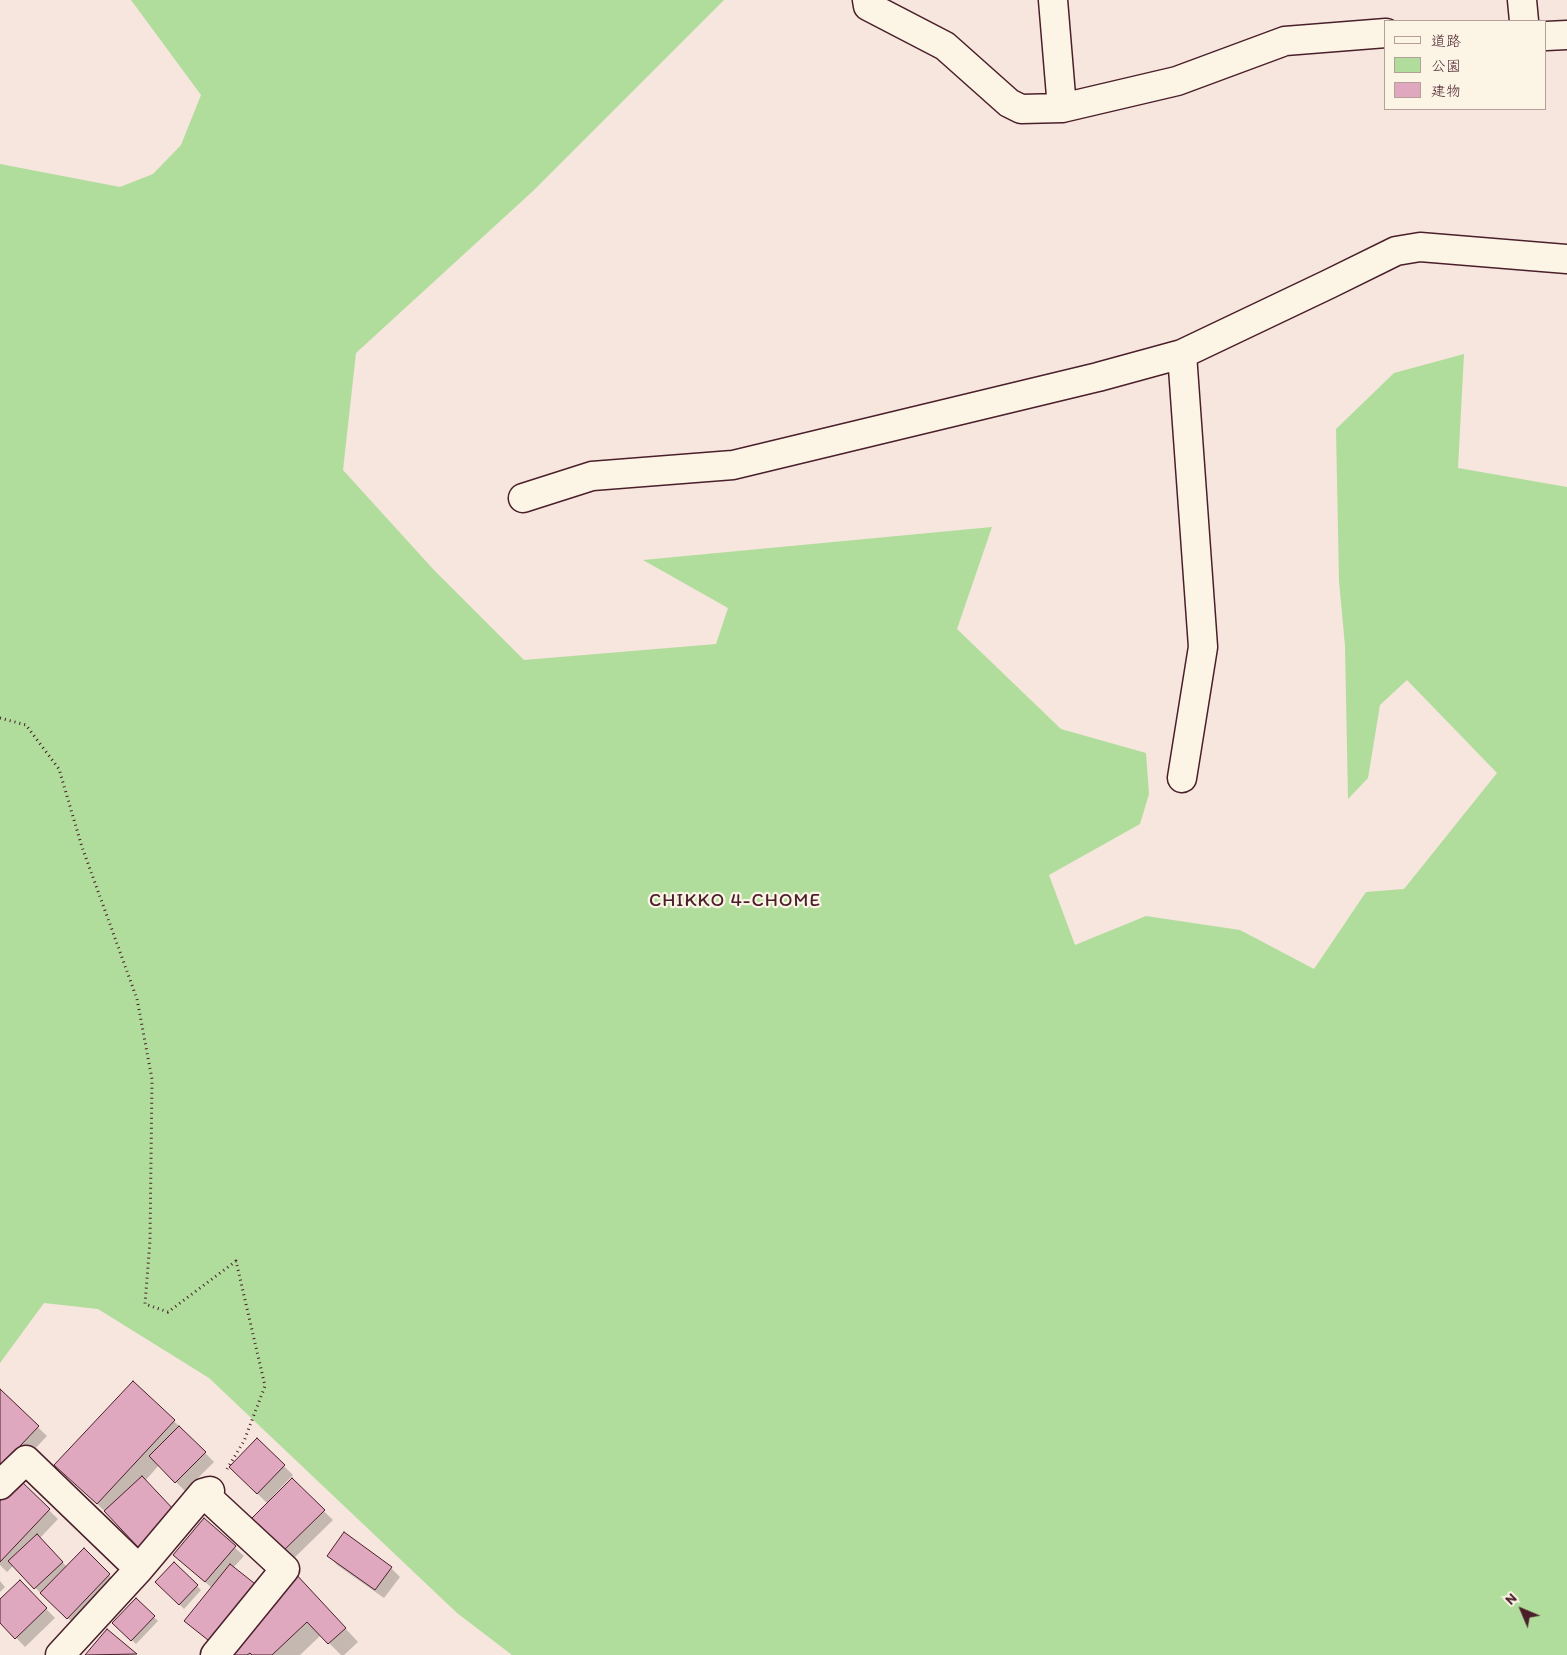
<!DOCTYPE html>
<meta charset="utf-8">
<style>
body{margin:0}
#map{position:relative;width:1567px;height:1655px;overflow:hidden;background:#f6e6dd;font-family:Itim,"Klee One",sans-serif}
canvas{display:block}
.legend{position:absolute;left:1384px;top:20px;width:162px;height:90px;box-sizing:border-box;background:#fcf5e5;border:1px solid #b59f9b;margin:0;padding:6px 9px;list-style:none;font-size:15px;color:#4a1f2b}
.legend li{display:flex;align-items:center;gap:10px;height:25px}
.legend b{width:25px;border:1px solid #b59f9b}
.north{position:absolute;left:1497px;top:1585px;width:50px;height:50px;-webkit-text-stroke:4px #fcf5e5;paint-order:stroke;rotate:315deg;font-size:14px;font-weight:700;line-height:20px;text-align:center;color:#4a1f2b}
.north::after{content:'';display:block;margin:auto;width:18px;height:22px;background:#4a1f2b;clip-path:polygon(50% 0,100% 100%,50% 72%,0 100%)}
</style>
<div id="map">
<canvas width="1567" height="1655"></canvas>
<ul class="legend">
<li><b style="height:6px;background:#fcf5e5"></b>道路</li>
<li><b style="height:14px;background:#b0dd9c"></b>公園</li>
<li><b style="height:14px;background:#dfa8be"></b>建物</li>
</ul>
<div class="north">N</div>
</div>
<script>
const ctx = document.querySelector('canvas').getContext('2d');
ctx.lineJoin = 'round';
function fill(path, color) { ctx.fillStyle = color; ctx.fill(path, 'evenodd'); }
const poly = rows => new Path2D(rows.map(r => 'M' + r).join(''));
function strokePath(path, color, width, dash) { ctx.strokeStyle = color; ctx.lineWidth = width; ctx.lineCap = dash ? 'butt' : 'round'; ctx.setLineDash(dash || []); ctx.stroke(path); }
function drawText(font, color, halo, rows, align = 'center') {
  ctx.font = font + ' Itim,sans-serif'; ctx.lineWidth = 4.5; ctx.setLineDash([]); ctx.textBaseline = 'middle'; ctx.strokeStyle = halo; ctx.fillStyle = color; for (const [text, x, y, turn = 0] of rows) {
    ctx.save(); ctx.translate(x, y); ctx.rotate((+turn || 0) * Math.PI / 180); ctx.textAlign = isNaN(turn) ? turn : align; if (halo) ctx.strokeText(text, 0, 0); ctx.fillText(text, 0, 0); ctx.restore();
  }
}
fill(poly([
 [131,0,724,0,533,191,356,353,343,470,433,569,524,660,716,644,728,608,643,560,992,527,957,629,1061,729,1146,753,1149,794,1140,824,1049,875,1075,945,1146,916,1240,930,1314,969,1366,892,1404,889,1497,773,1407,680,1380,705,1368,778,1348,799,1345,646,1339,581,1336,429,1394,373,1464,354,1458,468,1567,487,1567,1655,512,1655,457,1613,209,1378,98,1309,44,1303,0,1363,0,164,120,187,153,174,181,145,201,95]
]), '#b0dd9c');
fill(poly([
 [133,1382,174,1421,214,1462,185,1491,159,1465,145,1481,147,1555,111,1517,70,1479],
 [0,1391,47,1436,12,1473,0,1462],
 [257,1440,293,1475,272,1497,273,1499,292,1480,333,1520,289,1563,268,1504,230,1467],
 [20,1482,58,1519,40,1538,67,1567,84,1550,118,1584,77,1627,45,1596,44,1597,14,1565,7,1572,0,1565,0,1502],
 [204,1520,244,1556,233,1568,258,1588,308,1588,358,1642,344,1655,341,1655,321,1635,300,1655,214,1655,214,1645,186,1621,212,1588,183,1563],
 [329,1556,391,1568,400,1577,384,1598,337,1565],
 [174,1564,201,1590,184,1609,157,1582],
 [0,1581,5,1587,0,1592],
 [20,1582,55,1618,25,1647,0,1621,0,1601],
 [136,1600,158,1621,136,1644,114,1623],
 [107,1631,135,1655,87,1655]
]), '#0003');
const building = poly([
 [133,1381,175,1420,97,1504,54,1465,133,1381],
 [0,1389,39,1426,2,1465,0,1463,0,1389],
 [179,1426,206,1452,175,1483,149,1456,179,1426],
 [257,1438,285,1465,257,1494,229,1467,257,1438],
 [142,1476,175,1511,138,1547,104,1511,142,1476],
 [292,1478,325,1510,279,1555,247,1523,292,1478],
 [20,1480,50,1509,0,1562,0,1501,20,1480],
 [204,1518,236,1546,205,1582,173,1555,204,1518],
 [344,1532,392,1567,375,1590,327,1556,344,1532],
 [37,1534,63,1562,34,1589,8,1561,37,1534],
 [84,1548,110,1574,67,1619,40,1593,84,1548],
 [174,1562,198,1585,179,1605,155,1582,174,1562],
 [230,1564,259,1587,213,1644,184,1621,230,1564],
 [294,1572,346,1628,328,1644,307,1622,272,1655,252,1655,250,1653,247,1655,212,1655,294,1572],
 [20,1580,47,1608,15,1639,0,1623,0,1599,20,1580],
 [136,1598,155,1616,131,1641,112,1623,136,1598],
 [107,1629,137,1654,85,1655,107,1629]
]);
fill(building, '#dfa8be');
strokePath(building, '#4a1f2b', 1);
const minor = poly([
 [867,0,868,6,945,46,1009,103,1021,109,1062,108,1177,81,1285,41,1386,33],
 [1053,0,1062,108],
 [1522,0,1524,21],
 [1546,36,1567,35],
 [523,498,592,476,733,465,1098,377,1182,354,1329,284,1396,251,1420,247,1567,259],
 [1182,778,1203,647,1182,354],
 [0,1485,26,1460,139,1569],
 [203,1493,285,1569,215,1655],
 [60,1655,139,1569,203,1493,210,1491]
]);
strokePath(minor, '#4a1f2b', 31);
strokePath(poly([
 [0,718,26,725,59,769,82,847,137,999,152,1079,150,1241,145,1304,168,1312,236,1261,265,1386,244,1441,227,1469]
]), '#4a1f2b', 3, [1, 4]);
strokePath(minor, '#fcf5e5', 28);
ctx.letterSpacing = '1px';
drawText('19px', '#4a1f2b', '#fcf5e5', [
 ["CHIKKO 4-CHOME",735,901]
]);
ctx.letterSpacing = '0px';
</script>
